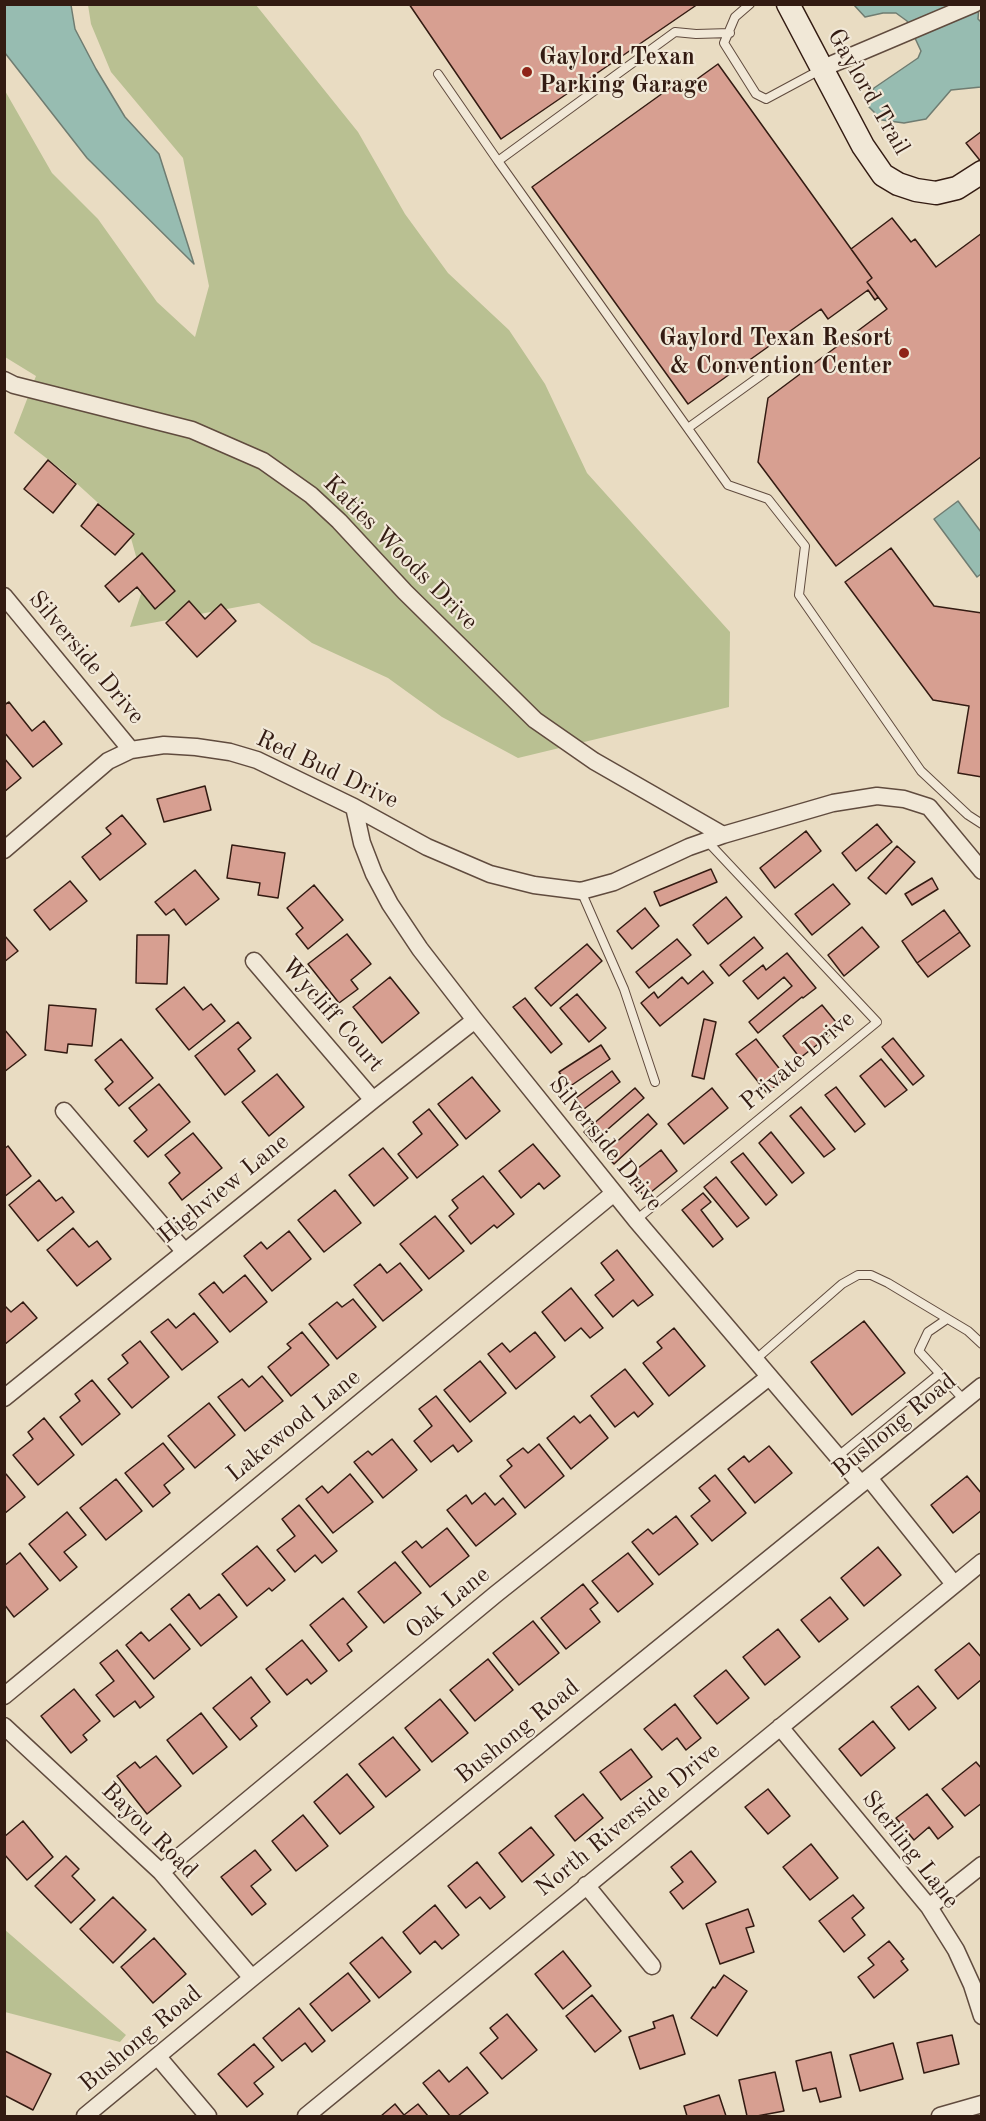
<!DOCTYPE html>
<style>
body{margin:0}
#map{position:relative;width:986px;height:2121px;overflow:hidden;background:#e9dcc2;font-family:"Old Standard TT",serif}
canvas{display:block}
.frame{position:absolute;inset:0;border:6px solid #331b12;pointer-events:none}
</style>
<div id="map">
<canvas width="986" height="2121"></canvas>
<div class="frame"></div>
</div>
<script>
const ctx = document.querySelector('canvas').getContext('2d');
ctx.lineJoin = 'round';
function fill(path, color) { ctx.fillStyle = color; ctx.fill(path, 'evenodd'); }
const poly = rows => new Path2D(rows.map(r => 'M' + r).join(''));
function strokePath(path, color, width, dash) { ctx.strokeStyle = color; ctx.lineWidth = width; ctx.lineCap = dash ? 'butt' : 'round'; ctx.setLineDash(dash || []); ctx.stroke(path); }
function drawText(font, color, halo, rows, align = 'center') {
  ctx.font = font + ' "Old Standard TT",serif'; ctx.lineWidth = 4.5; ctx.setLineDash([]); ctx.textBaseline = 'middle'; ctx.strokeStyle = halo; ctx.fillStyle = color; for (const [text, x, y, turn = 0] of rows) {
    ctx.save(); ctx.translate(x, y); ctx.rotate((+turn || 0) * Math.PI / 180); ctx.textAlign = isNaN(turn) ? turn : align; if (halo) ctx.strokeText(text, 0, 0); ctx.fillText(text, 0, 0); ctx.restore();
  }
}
fill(poly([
 [88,5,256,5,358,132,405,214,448,273,509,330,545,384,587,473,730,632,729,707,518,758,442,717,388,678,312,643,259,603,130,627,144,585,129,531,63,471,14,433,36,376,5,357,4,89,52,173,98,219,157,302,195,337,209,286,183,158,111,72,91,24],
 [4,1929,126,2035,120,2042,5,2012]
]), '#b9c092');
const water = poly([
 [5,4,71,5,75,29,96,69,125,117,159,154,194,264,87,158,5,53,5,4],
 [854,5,979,5,978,19,982,23,981,87,951,90,926,119,904,123,882,120,869,107,869,95,874,88,918,58,921,51,907,21,896,13,883,13,865,17,854,5],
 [958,501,981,532,981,574,977,577,934,519,958,501]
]);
fill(water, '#97bcb1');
strokePath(water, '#6f7c71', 1.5);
const building = poly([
 [409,4,698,4,501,139,409,4],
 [718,64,872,278,867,282,878,297,875,300,868,290,828,319,821,309,688,404,532,187,681,80,686,87,718,64],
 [982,131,982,163,966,143,982,131],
 [892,218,911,242,915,239,936,267,982,233,982,456,836,566,758,462,768,398,887,309,867,282,872,278,851,249,892,218],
 [48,460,76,484,53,513,24,489,48,460],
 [98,504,134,534,115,555,81,526,98,504],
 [891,548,934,606,982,613,982,777,958,773,969,706,933,700,845,582,891,548],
 [142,553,175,591,155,609,137,587,119,602,105,586,142,553],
 [189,601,205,619,221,604,236,621,197,657,166,623,189,601],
 [9,702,32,731,44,721,62,744,33,767,4,732,4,705,9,702],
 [4,758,21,778,4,792,4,758],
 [205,786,211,810,164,822,157,799,205,786],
 [122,815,146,844,100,880,82,857,111,834,106,828,122,815],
 [877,824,892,842,856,871,842,853,877,824],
 [806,831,821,851,775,888,760,868,806,831],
 [232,845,285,853,278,898,258,895,260,883,227,878,232,845],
 [897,846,915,862,886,894,868,878,897,846],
 [711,869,717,882,660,906,654,892,711,869],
 [195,870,219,899,186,925,174,909,166,915,155,902,195,870],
 [932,878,938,889,912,905,905,894,932,878],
 [70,881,87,901,50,930,34,910,70,881],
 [833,884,850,904,812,935,795,914,833,884],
 [314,885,343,920,308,949,296,934,303,928,287,908,314,885],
 [726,897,742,917,708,944,693,925,726,897],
 [645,908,659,926,632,949,617,931,645,908],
 [944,910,960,932,917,963,902,941,944,910],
 [862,927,879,947,844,976,828,955,862,927],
 [960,932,970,946,928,977,917,963,960,932],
 [347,934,371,964,351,980,358,989,339,1003,308,964,347,934],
 [4,935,18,951,4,962,4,935],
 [137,935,169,935,167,984,136,983,137,935],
 [754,937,763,948,729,976,720,965,754,937],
 [677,939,691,955,649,988,636,972,677,939],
 [587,944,602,961,551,1006,535,988,587,944],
 [787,953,816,988,803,998,802,997,758,1033,749,1022,792,986,784,977,758,999,743,981,763,965,766,970,787,953],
 [703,971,713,983,660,1026,641,1003,654,992,658,998,682,977,688,984,703,971],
 [390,977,419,1013,382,1043,353,1007,390,977],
 [184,987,203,1010,211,1004,225,1021,189,1050,156,1009,184,987],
 [577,994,606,1028,589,1042,560,1008,577,994],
 [525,998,562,1044,551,1053,513,1007,525,998],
 [49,1005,96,1009,92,1046,68,1044,67,1053,45,1050,49,1005],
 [822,1005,840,1027,800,1058,783,1036,822,1005],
 [704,1019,716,1022,704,1079,692,1076,704,1019],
 [238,1022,251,1038,238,1049,255,1071,225,1095,195,1056,238,1022],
 [4,1029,26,1055,4,1072,4,1029],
 [893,1038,924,1076,913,1085,882,1047,893,1038],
 [121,1039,153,1078,119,1106,105,1089,113,1082,95,1060,121,1039],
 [756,1039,786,1077,767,1093,736,1054,756,1039],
 [601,1045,610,1059,569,1087,559,1072,601,1045],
 [881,1059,907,1090,885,1107,860,1076,881,1059],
 [612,1071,620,1082,584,1109,576,1098,612,1071],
 [277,1074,304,1107,269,1136,242,1102,277,1074],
 [472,1077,500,1111,466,1139,438,1104,472,1077],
 [159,1084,190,1122,148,1157,134,1141,147,1130,129,1108,159,1084],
 [836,1087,865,1124,855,1132,825,1095,836,1087],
 [635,1088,644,1098,593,1142,584,1132,635,1088],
 [712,1088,728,1108,684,1144,668,1124,712,1088],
 [801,1107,835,1149,824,1157,790,1116,801,1107],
 [429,1109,458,1145,417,1178,398,1154,422,1134,413,1122,429,1109],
 [648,1114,657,1124,614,1164,604,1153,648,1114],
 [771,1132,804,1173,792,1183,759,1143,771,1132],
 [193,1133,222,1168,182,1200,169,1183,180,1173,165,1155,193,1133],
 [533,1144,560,1176,544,1189,539,1183,521,1198,499,1171,533,1144],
 [8,1146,31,1176,4,1197,4,1149,8,1146],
 [383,1148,408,1178,374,1206,349,1175,383,1148],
 [661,1150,677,1171,645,1197,628,1176,661,1150],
 [743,1153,777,1195,766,1205,731,1162,743,1153],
 [483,1176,514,1214,497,1228,494,1225,471,1244,449,1216,458,1208,452,1200,483,1176],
 [716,1177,749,1218,737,1227,704,1187,716,1177],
 [39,1180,56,1201,62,1197,74,1212,38,1241,9,1205,39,1180],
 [335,1190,361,1223,324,1252,298,1220,335,1190],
 [703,1193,711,1202,701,1210,723,1239,713,1247,682,1210,703,1193],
 [435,1216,464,1251,429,1279,400,1244,435,1216],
 [73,1228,89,1247,97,1241,111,1259,77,1286,47,1250,73,1228],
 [289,1231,311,1259,272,1291,244,1256,261,1242,267,1249,289,1231],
 [617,1250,653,1295,638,1306,633,1300,613,1317,595,1295,614,1280,601,1263,617,1250],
 [400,1263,422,1290,383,1321,354,1285,380,1264,387,1273,400,1263],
 [245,1275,267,1302,230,1332,199,1294,214,1282,223,1293,245,1275],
 [571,1288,603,1328,590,1338,581,1328,565,1341,542,1312,571,1288],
 [353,1299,376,1327,337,1359,309,1324,337,1302,342,1307,353,1299],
 [23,1302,37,1318,4,1345,4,1305,11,1312,23,1302],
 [194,1313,218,1342,182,1370,151,1332,168,1319,176,1328,194,1313],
 [864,1321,905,1373,852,1415,811,1362,864,1321],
 [674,1328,705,1366,669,1396,643,1363,662,1348,657,1342,674,1328],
 [302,1332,329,1365,291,1396,268,1367,291,1348,287,1344,302,1332],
 [535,1332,555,1357,516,1389,488,1354,502,1343,510,1352,535,1332],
 [140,1341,169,1377,132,1408,108,1379,128,1363,122,1355,140,1341],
 [480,1361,506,1393,470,1422,444,1390,480,1361],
 [625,1369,653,1404,638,1417,634,1412,615,1427,591,1396,625,1369],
 [262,1376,283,1401,245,1431,218,1397,242,1379,249,1387,262,1376],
 [92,1380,120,1414,82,1445,60,1417,80,1401,75,1394,92,1380],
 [436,1396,472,1441,458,1452,453,1445,431,1462,414,1441,432,1426,419,1409,436,1396],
 [209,1403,235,1435,195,1468,168,1436,209,1403],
 [590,1415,608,1438,571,1469,547,1438,574,1416,580,1423,590,1415],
 [44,1418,74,1455,38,1485,13,1455,33,1439,28,1432,44,1418],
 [392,1439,417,1470,383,1498,354,1462,368,1451,372,1455,392,1439],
 [163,1443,184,1469,164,1485,170,1493,153,1507,125,1473,163,1443],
 [539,1444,564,1476,525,1508,500,1476,512,1466,507,1460,523,1448,528,1453,539,1444],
 [769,1446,792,1473,755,1503,728,1469,744,1456,749,1462,769,1446],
 [6,1474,25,1497,4,1514,4,1475,6,1474],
 [350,1474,373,1502,333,1533,306,1499,322,1486,328,1493,350,1474],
 [715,1475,746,1513,712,1541,691,1516,710,1501,699,1488,715,1475],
 [967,1476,982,1494,982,1510,953,1533,931,1505,967,1476],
 [116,1479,142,1511,106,1540,80,1508,116,1479],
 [485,1493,495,1505,503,1498,516,1514,476,1546,447,1510,466,1495,472,1504,485,1493],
 [299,1505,337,1551,322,1563,315,1555,295,1572,277,1550,295,1536,282,1519,299,1505],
 [67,1512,86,1535,64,1552,77,1567,60,1581,29,1544,67,1512],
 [676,1516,698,1544,659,1575,632,1542,648,1529,653,1534,676,1516],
 [447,1528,469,1556,430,1587,402,1552,416,1541,422,1548,447,1528],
 [257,1546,285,1580,272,1591,269,1588,247,1606,222,1574,257,1546],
 [878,1547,901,1575,864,1606,841,1578,878,1547],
 [20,1553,48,1589,14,1617,4,1604,4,1566,20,1553],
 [628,1553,653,1584,618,1612,592,1581,628,1553],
 [395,1562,421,1593,384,1623,358,1592,395,1562],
 [583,1584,598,1603,590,1609,600,1622,566,1649,541,1618,583,1584],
 [189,1594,200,1609,219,1594,237,1617,201,1646,171,1609,189,1594],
 [830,1597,848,1619,819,1642,801,1620,830,1597],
 [343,1598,367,1627,347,1644,352,1651,339,1661,310,1625,343,1598],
 [533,1621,559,1653,519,1685,493,1653,533,1621],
 [170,1624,190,1649,154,1679,126,1645,141,1632,149,1641,170,1624],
 [778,1629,800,1657,765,1685,743,1657,778,1629],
 [302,1640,327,1671,311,1684,307,1679,287,1695,266,1669,302,1640],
 [969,1643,982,1658,982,1679,958,1699,935,1670,969,1643],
 [117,1650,154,1697,140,1708,135,1701,114,1717,96,1695,114,1681,100,1663,117,1650],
 [488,1659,513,1690,475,1721,450,1690,488,1659],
 [726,1670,749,1698,717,1724,694,1696,726,1670],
 [251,1677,270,1702,251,1718,257,1726,240,1740,213,1708,251,1677],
 [918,1686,936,1708,909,1730,891,1707,918,1686],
 [74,1689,100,1721,83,1735,87,1740,71,1753,41,1716,74,1689],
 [440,1699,468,1733,432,1762,405,1728,440,1699],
 [675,1704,701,1738,686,1750,677,1738,662,1750,644,1729,675,1704],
 [201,1713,227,1747,193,1774,167,1740,201,1713],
 [873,1721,895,1748,861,1776,839,1749,873,1721],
 [393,1737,420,1770,386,1797,359,1764,393,1737],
 [631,1749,652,1777,621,1800,600,1772,631,1749],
 [156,1756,181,1786,147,1814,117,1776,135,1762,140,1768,156,1756],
 [976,1762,982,1769,982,1803,965,1816,942,1789,976,1762],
 [347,1774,374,1807,340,1834,314,1802,347,1774],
 [768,1789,790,1816,768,1834,745,1807,768,1789],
 [583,1794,603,1818,575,1841,555,1816,583,1794],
 [927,1794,953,1827,938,1839,929,1827,914,1840,896,1818,927,1794],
 [303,1815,328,1846,296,1871,272,1841,303,1815],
 [23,1821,53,1857,27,1880,4,1854,4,1837,23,1821],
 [531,1827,554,1855,522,1882,499,1853,531,1827],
 [811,1844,838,1878,810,1900,783,1867,811,1844],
 [255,1850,271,1870,251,1886,266,1904,252,1915,221,1877,255,1850],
 [691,1851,716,1882,683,1909,670,1892,683,1882,671,1867,691,1851],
 [66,1856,79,1869,72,1876,95,1900,71,1923,35,1886,66,1856],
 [477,1862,505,1897,490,1909,480,1897,466,1908,448,1886,477,1862],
 [853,1895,864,1908,852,1918,865,1935,844,1952,819,1921,853,1895],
 [113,1897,146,1930,113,1963,80,1929,113,1897],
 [435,1905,459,1935,442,1949,435,1941,420,1954,403,1932,435,1905],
 [748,1909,754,1926,746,1928,754,1952,720,1964,706,1924,748,1909],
 [382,1937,411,1972,379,1998,350,1963,382,1937],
 [154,1938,186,1974,153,2003,121,1967,154,1938],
 [889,1941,904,1959,901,1961,908,1970,874,1998,858,1977,874,1965,868,1958,889,1941],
 [563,1951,591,1986,563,2009,535,1974,563,1951],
 [348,1973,370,2001,332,2031,310,2004,348,1973],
 [724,1975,747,1991,717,2036,691,2018,713,1987,715,1988,724,1975],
 [592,1995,621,2031,595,2052,566,2016,592,1995],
 [299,2008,325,2041,312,2052,305,2043,282,2061,263,2038,299,2008],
 [507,2014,537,2050,502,2079,480,2053,498,2038,490,2028,507,2014],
 [673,2015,685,2054,640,2069,629,2037,655,2028,653,2022,673,2015],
 [952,2035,959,2064,924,2073,917,2043,952,2035],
 [893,2043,903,2079,860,2091,850,2055,893,2043],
 [254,2044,274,2067,254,2083,263,2094,247,2107,218,2074,254,2044],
 [5,2051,51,2074,33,2110,4,2095,5,2051],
 [831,2052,841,2097,820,2102,816,2088,803,2091,796,2061,831,2052],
 [467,2067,488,2093,458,2116,450,2116,423,2083,439,2070,449,2082,467,2067],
 [775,2072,784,2111,757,2116,747,2116,739,2080,775,2072],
 [719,2095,726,2116,687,2116,684,2106,719,2095],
 [395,2104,404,2115,418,2104,428,2116,381,2116,395,2104]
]);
fill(building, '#d79f91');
strokePath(building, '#331b12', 1.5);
const lane = poly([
 [750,4,735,17,724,43,756,94,766,99,820,70],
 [730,33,696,34,675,32,498,161,728,485,768,499,805,546,799,595,921,771,968,815,982,824],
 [438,74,498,161],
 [688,428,774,366],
 [581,891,624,989,655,1082],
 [636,1220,877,1022,707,841],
 [947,1319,928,1332,919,1351,964,1400],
 [755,1360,842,1284,858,1275,871,1275,888,1283,968,1331,982,1344],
 [837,1457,939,1374]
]);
const street = poly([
 [823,68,974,4],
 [4,380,14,385,192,430,263,461,311,495,339,521,405,592,535,720,594,761,723,835],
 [4,596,131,750],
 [354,807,362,843,374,874,390,904,420,949,475,1020,636,1220,861,1484],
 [4,850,108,761,131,750,164,745,196,747,230,752,257,760,354,807,427,847,490,874,534,885,581,891,614,882,689,847,723,835,833,803,877,796,904,799,929,807,982,871],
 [254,961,373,1100],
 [64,1111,184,1251],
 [4,1398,373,1100,475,1020],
 [869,1478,954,1584],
 [4,1696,614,1193],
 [4,1726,161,1872,252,1978],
 [780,1727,929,1907,956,1950,972,1985,982,2016],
 [161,1872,496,1594,769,1377],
 [586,1885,652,1966],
 [929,1907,982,1865],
 [158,2057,208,2116],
 [85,2116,252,1978,982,1386],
 [306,2116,982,1562],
 [940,2116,982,2104]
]);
const secondary = poly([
 [788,4,863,146,883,175,898,184,916,190,936,193,957,188,982,172]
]);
strokePath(lane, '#604b3e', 10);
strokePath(street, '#604b3e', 19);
strokePath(secondary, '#331b12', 25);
strokePath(lane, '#f1e8d7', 8);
strokePath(street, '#f1e8d7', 16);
strokePath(secondary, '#f1e8d7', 22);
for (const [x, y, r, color] of [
 [527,72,6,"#8f2418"],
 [904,353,6,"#8f2418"]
]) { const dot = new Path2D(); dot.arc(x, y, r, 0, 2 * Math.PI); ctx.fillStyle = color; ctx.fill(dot); strokePath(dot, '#f1e8d7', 2); }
drawText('bold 24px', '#331b12', '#f1e8d7', [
 ["Gaylord Texan",539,58],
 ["Parking Garage",539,86],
 ["Gaylord Texan Resort",892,339,"right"],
 ["& Convention Center",892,367,"right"]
], 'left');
drawText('24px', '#331b12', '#f1e8d7', [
 ["Gaylord Trail",868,92,60],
 ["Katies Woods Drive",400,553,45],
 ["Silverside Drive",86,658,50],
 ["Red Bud Drive",327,770,25],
 ["Wycliff Court",332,1015,49],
 ["Private Drive",798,1061,-40],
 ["Silverside Drive",605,1144,51],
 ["Highview Lane",224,1189,-39],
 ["Lakewood Lane",294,1426,-39],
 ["Bushong Road",895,1426,-39],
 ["Oak Lane",448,1603,-39],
 ["Bushong Road",518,1732,-39],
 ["North Riverside Drive",628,1820,-39],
 ["Bayou Road",149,1831,45],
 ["Sterling Lane",910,1850,52],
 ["Bushong Road",141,2039,-40]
]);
</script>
